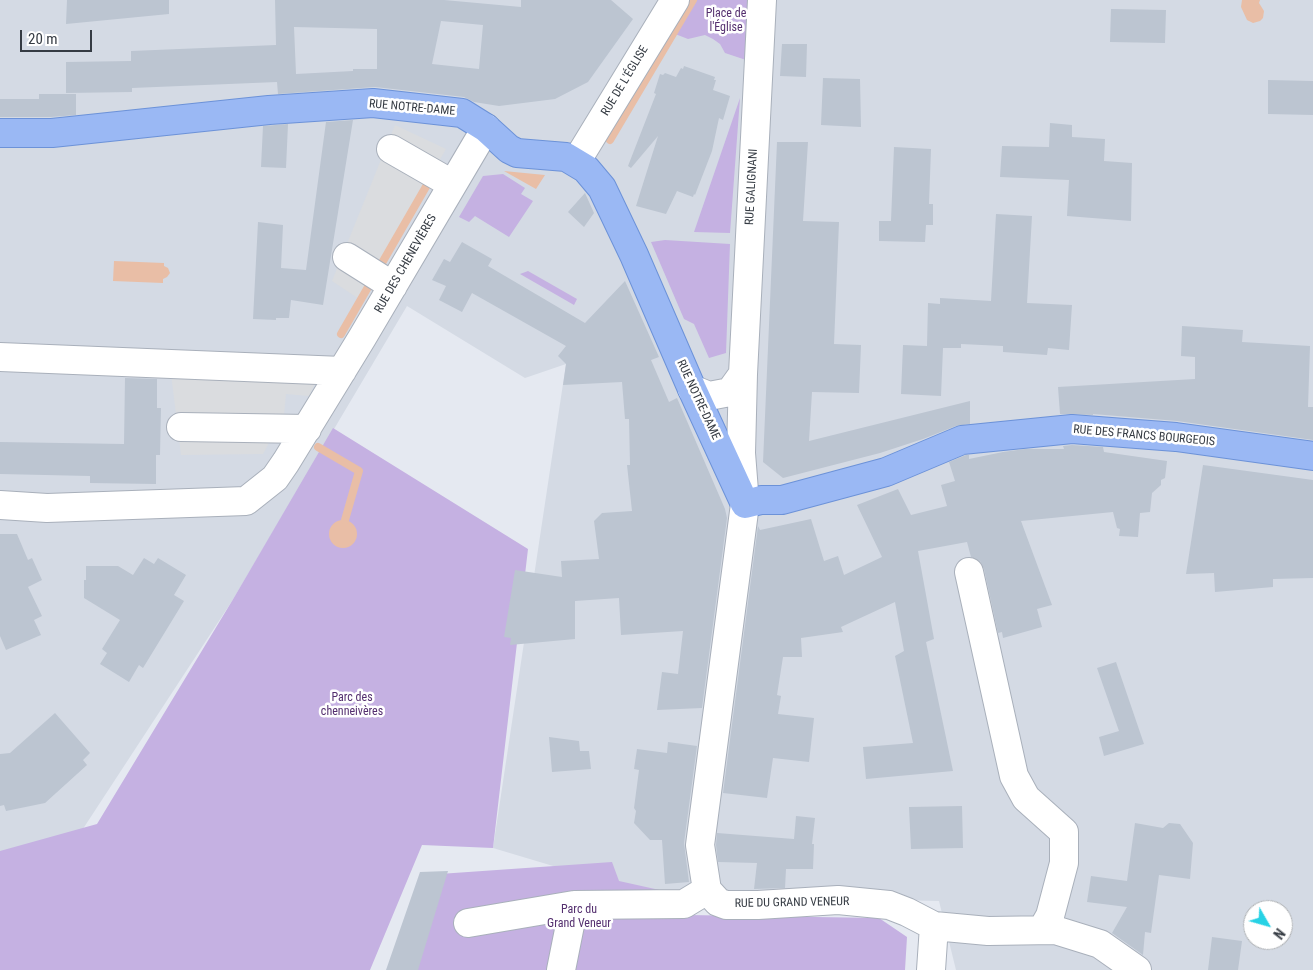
<!DOCTYPE html>
<meta charset="utf-8">
<style>
body{margin:0}
#map{position:relative;width:1313px;height:970px;overflow:hidden;background:#e5e9f1;font-family:"Roboto Condensed",sans-serif}
canvas{display:block}
.north{position:absolute;left:1243px;top:900px;width:50px;height:50px;box-sizing:border-box;background:#fff;border:1px solid #aeb1b4;border-radius:50%;rotate:128deg;font-size:14px;font-weight:700;line-height:20px;text-align:center;color:#353b43}
.north::after{content:'';display:block;margin:auto;width:18px;height:22px;background:#27d2e5;clip-path:polygon(50% 0,100% 100%,50% 72%,0 100%)}
.scale{position:absolute;left:20px;top:30px;width:72px;height:22px;box-sizing:border-box;border:2px solid #353b43;border-top:0;padding-left:6px;font-size:15px;line-height:18px;white-space:nowrap;color:#353b43;-webkit-text-stroke:4px #fff;paint-order:stroke}
</style>
<div id="map">
<canvas width="1313" height="970"></canvas>
<div class="north">N</div>
<div class="scale">20 m</div>
</div>
<script>
const ctx = document.querySelector('canvas').getContext('2d');
ctx.lineJoin = 'round';
function fill(path, color) { ctx.fillStyle = color; ctx.fill(path, 'evenodd'); }
const poly = rows => new Path2D(rows.map(r => 'M' + r).join(''));
function strokePath(path, color, width, dash) { ctx.strokeStyle = color; ctx.lineWidth = width; ctx.lineCap = dash ? 'butt' : 'round'; ctx.setLineDash(dash || []); ctx.stroke(path); }
function drawText(font, color, halo, rows, align = 'center') {
  ctx.font = font + ' "Roboto Condensed",sans-serif'; ctx.lineWidth = 5; ctx.setLineDash([]); ctx.textBaseline = 'middle'; ctx.strokeStyle = halo; ctx.fillStyle = color; for (const [text, x, y, turn = 0] of rows) {
    ctx.save(); ctx.translate(x, y); ctx.rotate((+turn || 0) * Math.PI / 180); ctx.textAlign = isNaN(turn) ? turn : align; if (halo) ctx.strokeText(text, 0, 0); ctx.fillText(text, 0, 0); ctx.restore();
  }
}
fill(poly([
 [0,0,1313,0,1313,970,956,970,939,901,650,895,493,848,566,364,525,378,407,306,232,601,77,838,0,855],
 [1253,910,1283,910,1283,940,1253,940]
]), '#d4dae4');
fill(poly([
 [692,0,748,0,746,60,725,53,720,44,713,39,705,35,688,39,670,32],
 [740,98,730,233,694,232],
 [503,174,525,188,521,194,533,201,509,237,475,216,469,222,459,217,483,176],
 [665,240,730,244,726,353,709,358,694,324,684,319,651,242],
 [528,271,577,299,574,305,520,274],
 [333,428,528,549,493,848,422,845,370,970,0,970,0,851,97,824,232,601],
 [612,862,619,881,664,891,688,890,687,915,879,918,907,937,905,970,391,970,425,875]
]), '#c5b1e2');
fill(poly([
 [395,125,446,149,359,299,332,281],
 [171,374,316,381,309,396,286,394,284,415,263,454,181,455]
]), '#dadcdf');
fill(poly([
 [1242,0,1260,0,1259,3,1264,11,1263,18,1260,21,1253,23,1247,20,1241,7],
 [504,171,545,175,536,189],
 [114,261,164,263,164,266,168,268,170,273,167,277,163,279,163,283,113,281],
 '329 534a14 14 0 1 1 28 0a14 14 0 1 1-28 0Z'
]), '#e9bea6');
strokePath(poly([
 [610,140,693,0],
 [341,334,431,178],
 [318,447,359,471,345,520]
]), '#e9bea6', 8);
fill(poly([
 [67,0,169,0,169,14,66,24],
 [275,0,444,0,521,7,521,0,611,0,633,19,588,82,555,99,499,106,474,102,464,97,375,87,278,94,277,82,132,88,132,92,66,93,66,62,131,61,131,51,276,45],
 [441,21,483,25,479,69,432,64],
 [294,27,377,29,377,69,353,69,353,71,296,74],
 [1111,9,1166,10,1165,43,1110,42],
 [782,44,807,44,806,77,780,76],
 [684,66,715,77,714,80,716,80,713,90,730,96,723,120,719,118,712,151,695,195,694,194,693,197,677,191,666,214,636,206,658,136,631,168,628,166,656,94,654,93,660,74,663,75,665,73,676,77,681,68,683,69],
 [823,78,860,79,861,127,821,125],
 [1268,80,1313,81,1313,115,1268,114],
 [39,94,76,94,76,115,51,117,0,117,0,99,39,99],
 [353,120,323,305,291,300,289,318,276,318,276,320,253,319,258,222,283,225,281,268,306,270,326,122],
 [1050,123,1072,125,1072,137,1105,139,1104,161,1132,163,1131,221,1067,216,1069,180,1000,177,1002,146,1049,147],
 [288,124,286,168,261,167,263,126],
 [777,142,808,142,803,221,839,222,834,344,861,345,859,393,812,392,809,441,970,401,970,424,956,426,923,439,880,453,783,478,763,462],
 [894,147,931,149,929,204,933,204,933,225,926,225,925,242,879,241,879,221,891,221],
 [585,193,594,213,584,227,568,212],
 [996,214,1032,216,1027,303,1072,305,1069,350,1048,348,1047,355,1003,352,1003,346,961,344,961,348,943,348,941,396,901,394,903,345,927,346,928,303,940,304,940,298,991,301],
 [462,242,492,259,488,266,585,323,625,281,659,357,651,360,669,402,677,398,725,509,727,518,702,708,657,710,662,672,678,674,683,631,621,635,619,598,575,601,575,639,510,645,511,638,504,637,515,570,562,577,561,561,599,559,594,521,602,513,632,511,627,465,630,465,629,419,625,419,622,382,563,385,566,364,558,356,566,346,472,293,462,312,439,300,446,286,432,280,444,259,450,262],
 [1182,326,1243,330,1242,342,1310,346,1308,407,1313,407,1313,440,1177,421,1093,414,1093,415,1060,414,1058,387,1195,379,1195,357,1181,356],
 [125,378,157,379,157,408,161,408,160,455,156,455,156,484,90,483,90,476,0,474,0,442,124,444],
 [1072,445,1103,447,1104,452,1167,461,1165,478,1161,480,1161,485,1152,493,1150,512,1140,513,1138,537,1119,536,1120,529,1117,528,1113,512,1021,521,1052,605,1037,609,1042,627,1003,638,1002,632,998,633,984,569,980,561,971,557,967,542,918,551,934,639,926,642,953,771,866,779,863,747,913,743,895,656,904,651,895,602,841,627,843,632,801,638,802,657,783,657,777,695,781,696,778,714,814,718,809,762,773,758,767,798,723,793,758,526,760,530,811,519,824,561,838,556,844,575,882,557,857,505,898,489,911,515,947,506,941,485,955,481,949,462,966,455,969,455,969,459,1003,452,1025,449,1064,449,1063,446],
 [1203,465,1313,480,1313,578,1273,579,1273,587,1215,592,1214,573,1186,574],
 [0,534,17,534,28,560,32,558,42,580,28,587,42,616,34,620,41,635,6,650,0,636],
 [144,558,154,564,158,558,186,575,174,595,184,601,143,668,139,665,129,682,100,664,107,653,102,649,120,620,84,598,84,580,86,580,86,566,118,566,133,575],
 [1116,662,1144,744,1104,756,1099,737,1119,731,1097,668],
 [55,713,90,753,83,760,87,765,45,803,6,811,4,805,0,806,0,754,10,753],
 [549,737,579,741,580,751,589,751,591,769,552,772],
 [668,742,697,746,684,843,689,882,665,884,662,840,650,840,634,823,636,811,634,808,639,770,634,769,637,749,667,753],
 [962,806,963,848,911,849,909,807],
 [796,816,815,818,812,844,814,844,813,869,786,869,785,888,754,889,757,863,718,862,716,845,717,833,794,839],
 [1135,823,1163,828,1169,823,1180,824,1193,843,1190,879,1159,875,1151,933,1145,932,1143,955,1112,933,1127,907,1087,902,1091,876,1127,881],
 [448,871,418,970,386,970,420,872],
 [1212,937,1242,941,1238,970,1208,970]
]), '#bcc5d1');
const minor = poly([
 [762,0,743,374,741,453,745,504,700,845,707,890,718,902,726,905,758,905,838,900,889,905,907,912,934,926,988,931,1055,930,1100,944,1137,970],
 [391,149,452,184],
 [576,162,675,0],
 [347,257,393,286],
 [0,357,342,371],
 [692,389,709,396,730,392,743,374],
 [181,427,307,429],
 [0,505,47,508,246,501,275,478,286,462,362,338,486,128],
 [969,572,1014,776,1026,798,1064,832,1064,863,1050,916,1042,930],
 [468,923,574,905],
 [561,970,574,905,684,904,707,890],
 [931,970,934,926]
]);
const major = poly([
 [0,133,52,133,269,110,373,103,462,113,486,128,509,149,517,153,566,157,586,169,602,188,634,255,692,389,745,504,761,500,782,500,886,472,962,440,1072,429,1176,437,1313,456]
]);
strokePath(minor, '#a9b0bb', 30);
strokePath(major, '#6c92d8', 30);
strokePath(minor, '#fff', 28);
strokePath(major, '#9ab8f4', 28);
drawText('12px', '#532e6e', '#fff', [
 ["Place de",726,14],
 ["l'Église",726,28],
 ["Parc des",352,698],
 ["chenneivères",352,712],
 ["Parc du",579,910],
 ["Grand Veneur",579,924]
]);
drawText('12px', '#353b43', '#fff', [
 ["RUE DE L'ÉGLISE",625,81,-59],
 ["RUE NOTRE-DAME",412,108,5],
 ["RUE GALIGNANI",752,187,-87],
 ["RUE DES CHENEVIÈRES",406,264,-60],
 ["RUE NOTRE-DAME",698,400,65],
 ["RUE DES FRANCS BOURGEOIS",1144,436,5],
 ["RUE DU GRAND VENEUR",792,903,-1]
]);
</script>
